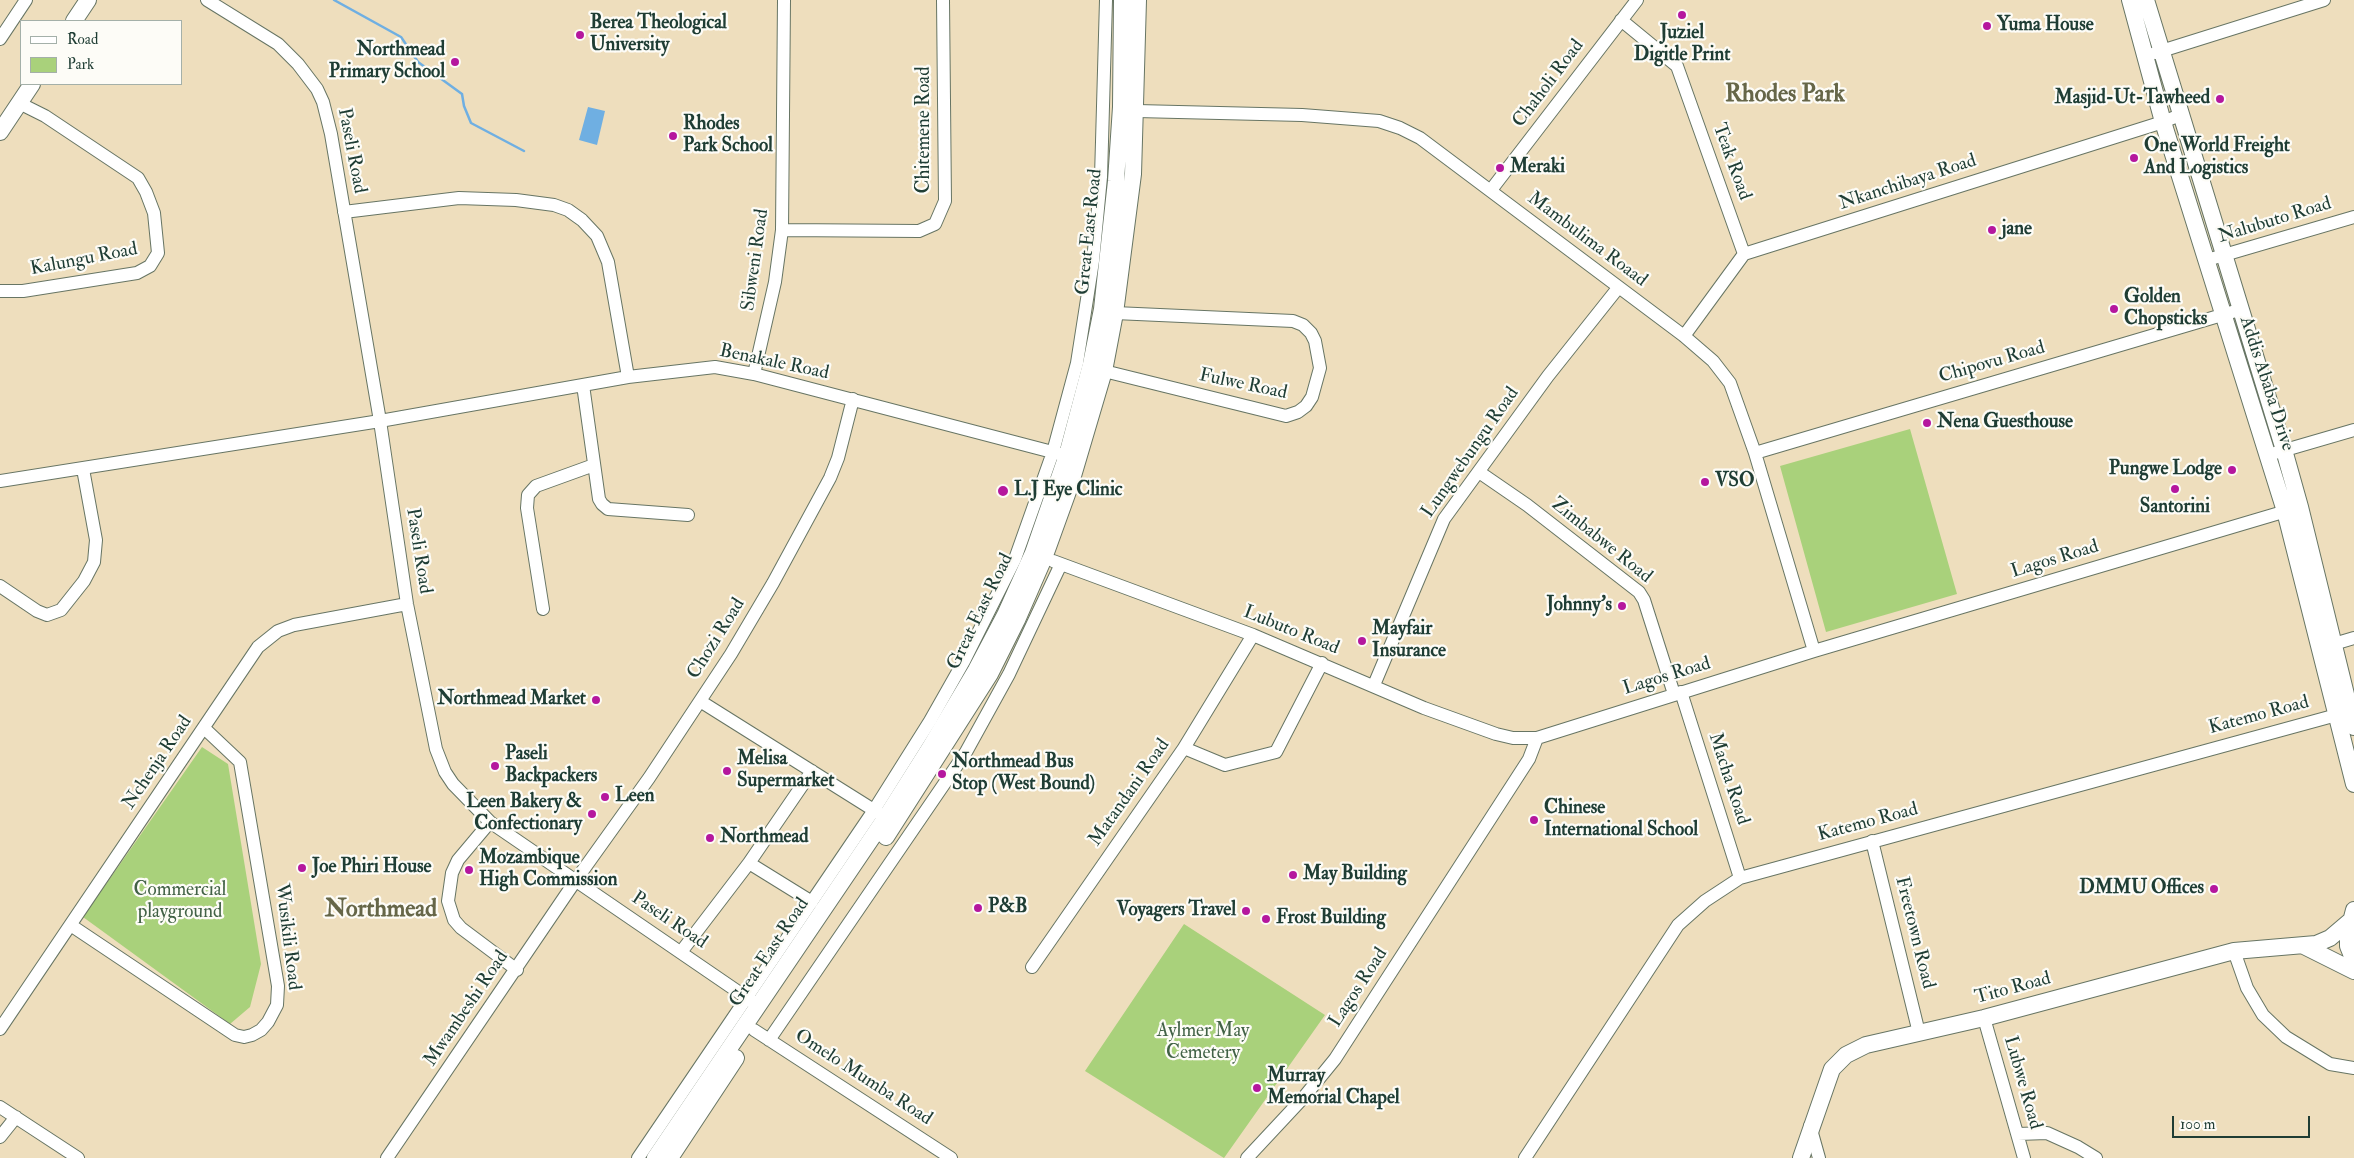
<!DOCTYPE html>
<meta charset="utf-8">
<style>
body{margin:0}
#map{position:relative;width:2354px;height:1158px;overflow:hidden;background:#eedebd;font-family:"IM FELL Double Pica",serif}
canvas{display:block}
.legend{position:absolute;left:20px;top:20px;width:162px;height:65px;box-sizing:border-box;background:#fdfcf7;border:1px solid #a4b0a9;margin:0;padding:6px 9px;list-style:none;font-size:15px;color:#1f3d34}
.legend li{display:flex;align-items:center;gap:10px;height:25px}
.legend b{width:25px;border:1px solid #a4b0a9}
.scale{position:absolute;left:2172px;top:1116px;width:138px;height:22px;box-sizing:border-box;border:2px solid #1f3d34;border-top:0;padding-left:6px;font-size:15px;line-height:18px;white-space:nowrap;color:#1f3d34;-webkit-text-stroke:4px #fdfcf7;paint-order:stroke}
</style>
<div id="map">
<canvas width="2354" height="1158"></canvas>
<ul class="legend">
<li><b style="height:6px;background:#fff"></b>Road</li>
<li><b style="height:14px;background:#a9d17b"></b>Park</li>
</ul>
<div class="scale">100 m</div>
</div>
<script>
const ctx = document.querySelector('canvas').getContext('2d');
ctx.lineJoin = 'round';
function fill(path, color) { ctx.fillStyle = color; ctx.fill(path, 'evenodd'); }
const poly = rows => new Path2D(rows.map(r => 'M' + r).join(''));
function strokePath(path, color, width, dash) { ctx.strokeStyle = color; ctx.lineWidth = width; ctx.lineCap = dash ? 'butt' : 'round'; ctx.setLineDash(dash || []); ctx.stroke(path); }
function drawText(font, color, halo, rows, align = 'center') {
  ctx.font = font + ' "IM FELL Double Pica",serif'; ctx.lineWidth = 4.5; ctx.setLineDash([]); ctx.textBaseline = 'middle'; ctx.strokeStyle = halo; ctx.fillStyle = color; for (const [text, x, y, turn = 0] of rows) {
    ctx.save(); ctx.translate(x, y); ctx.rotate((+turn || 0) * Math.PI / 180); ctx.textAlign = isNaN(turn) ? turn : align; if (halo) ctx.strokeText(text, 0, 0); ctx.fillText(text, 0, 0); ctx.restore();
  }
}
fill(poly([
 [1910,429,1957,594,1826,632,1780,466],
 [202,747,228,764,261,964,250,1007,230,1024,83,917],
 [1184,924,1325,1015,1224,1158,1085,1071]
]), '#a9d17b');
fill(poly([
 [588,107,605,111,597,145,579,140]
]), '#6fafe2');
strokePath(poly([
 [334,0,401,37,418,62,462,94,464,106,471,123,524,151]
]), '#6fafe2', 2.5);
const minor = poly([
 [207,0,278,44,298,64,317,89,323,102,331,134,380,421,407,604,436,749,445,772,453,784,490,822,753,1002],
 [1621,20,1677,66,1744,254],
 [0,39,26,0],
 [2155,53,2324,0],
 [1137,111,1302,115,1379,121,1400,128,1420,138,1684,336,1713,361,1730,383,1755,453,1814,651],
 [1491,190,1637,0],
 [344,212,459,198,516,200,554,205,568,210,582,220,597,236,608,262,628,377],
 [782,230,919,231,935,224,945,201,943,0],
 [2207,260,2354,217],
 [0,291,23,291,137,273,150,266,158,253,154,213,146,192,138,178,45,116,19,103],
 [1684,336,1744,254,2163,122,2180,115],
 [1104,371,1286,416,1298,412,1306,406,1312,397,1320,368,1315,341,1311,333,1303,325,1293,321,1115,313],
 [754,374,775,282,782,230,784,0],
 [583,385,599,499,602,504,608,509,688,515],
 [1755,453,2239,310],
 [2268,455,2354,430],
 [1479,472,1527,505,1639,592,1644,600,1674,694],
 [0,481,380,421,628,377,715,367,754,374,1060,454],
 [1053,561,1253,635,1424,708,1496,734,1513,738,1537,738],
 [0,586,37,611,47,615,61,610,84,581,94,562,96,540,83,469],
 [543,609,527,508,528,495,536,486,594,465],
 [2327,646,2354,638],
 [1374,685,1444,519,1548,376,1618,288],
 [1681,692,1740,878],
 [700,701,880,814],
 [1184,748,1225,765,1276,752,1322,663],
 [490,822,458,860,452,873,448,901,454,920,461,928,517,970],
 [1872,841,1919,1033],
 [749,863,812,902],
 [72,926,235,1035,244,1037,252,1035,261,1030,268,1022,277,1005,278,986,240,762,204,728],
 [2234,951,2247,988,2263,1015,2286,1037,2330,1064,2354,1068],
 [681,952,749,863,812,771],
 [1032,967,1184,748,1253,635],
 [1984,1018,2024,1158],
 [0,1029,258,647,278,631,294,625,407,604],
 [754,1030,951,1158],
 [769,1040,966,752,1009,674,1061,564],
 [0,1107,78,1158],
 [1810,1126,1819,1158],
 [2018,1134,2047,1133,2078,1147,2096,1158],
 [0,1137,16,1117],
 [387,1158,576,880,649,778,731,654,773,583,830,478,838,458,853,399],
 [638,1158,874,810,930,721,964,661,1015,559,1053,452,1077,363,1093,261,1101,177,1106,0],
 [1247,1158,1304,1097,1335,1059,1529,759,1537,738,1814,651,2293,509],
 [1525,1158,1678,925,1705,901,1740,878,2344,713]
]);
const major = poly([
 [2130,0,2163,122,2285,511,2354,784],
 [2146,0,2284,450,2300,507,2354,727],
 [74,21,88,0],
 [0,132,32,84],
 [886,837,990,674,1017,620,1044,558,1070,486,1104,371,1115,313,1133,174,1138,0],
 [2354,910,2348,933,2348,946,2354,961],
 [2304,946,2354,971],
 [655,1158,886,817,929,749,976,670,1005,615,1033,553,1067,455,1091,364,1102,309,1116,181,1121,107,1122,0],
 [670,1158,736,1058],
 [1801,1158,1832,1069,1846,1055,1866,1045,1984,1018,2234,951,2316,944,2330,938,2350,921]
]);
strokePath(minor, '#677564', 14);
strokePath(major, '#677564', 18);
strokePath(minor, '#fff', 12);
strokePath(major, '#fff', 16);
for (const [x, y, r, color] of [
 [1682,15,5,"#b5179e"],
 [1987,26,5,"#b5179e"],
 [580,35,5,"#b5179e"],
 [455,62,5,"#b5179e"],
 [2220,99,5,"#b5179e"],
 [673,136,5,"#b5179e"],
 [2134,158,5,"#b5179e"],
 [1500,168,5,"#b5179e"],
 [1992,230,5,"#b5179e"],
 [2114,309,5,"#b5179e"],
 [1927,423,5,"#b5179e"],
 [2232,470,5,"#b5179e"],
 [1705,482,5,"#b5179e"],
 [2175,489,5,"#b5179e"],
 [1003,491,6,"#b5179e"],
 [1622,606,5,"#b5179e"],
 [1362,641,5,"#b5179e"],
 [596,700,5,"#b5179e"],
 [495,766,5,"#b5179e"],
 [727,771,5,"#b5179e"],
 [942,774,5,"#b5179e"],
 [605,797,5,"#b5179e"],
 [592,814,5,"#b5179e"],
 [1534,820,5,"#b5179e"],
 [710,838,5,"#b5179e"],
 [302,868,5,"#b5179e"],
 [469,870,5,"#b5179e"],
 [1293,875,5,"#b5179e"],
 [2214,889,5,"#b5179e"],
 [978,908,5,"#b5179e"],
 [1246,911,5,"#b5179e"],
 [1266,919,5,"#b5179e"],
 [1257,1088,5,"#b5179e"]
]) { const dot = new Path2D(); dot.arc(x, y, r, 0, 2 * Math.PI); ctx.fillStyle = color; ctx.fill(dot); strokePath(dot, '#fdfcf7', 2); }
drawText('bold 19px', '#1f3d34', '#fdfcf7', [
 ["Berea Theological",590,24],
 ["University",590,46],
 ["Yuma House",1997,26],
 ["Juziel",1682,34,"center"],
 ["Digitle Print",1682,56,"center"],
 ["Northmead",445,51,"right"],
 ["Primary School",445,73,"right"],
 ["Masjid-Ut-Tawheed",2210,99,"right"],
 ["Rhodes",683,125],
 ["Park School",683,147],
 ["One World Freight",2144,147],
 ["And Logistics",2144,169],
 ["Meraki",1510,168],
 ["jane",2002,230],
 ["Golden",2124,298],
 ["Chopsticks",2124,320],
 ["Nena Guesthouse",1937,423],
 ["Pungwe Lodge",2222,470,"right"],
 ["VSO",1715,482],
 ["L.J Eye Clinic",1014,491],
 ["Santorini",2175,508,"center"],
 ["Johnny’s",1612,606,"right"],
 ["Mayfair",1372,630],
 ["Insurance",1372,652],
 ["Northmead Market",586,700,"right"],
 ["Paseli",505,755],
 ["Backpackers",505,777],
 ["Melisa",737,760],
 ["Supermarket",737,782],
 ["Northmead Bus",952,763],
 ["Stop (West Bound)",952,785],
 ["Leen",615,797],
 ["Leen Bakery &",582,803,"right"],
 ["Confectionary",582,825,"right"],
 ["Chinese",1544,809],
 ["International School",1544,831],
 ["Northmead",720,838],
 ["Mozambique",479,859],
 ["High Commission",479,881],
 ["Joe Phiri House",312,868],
 ["May Building",1303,875],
 ["DMMU Offices",2204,889,"right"],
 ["P&B",988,908],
 ["Voyagers Travel",1236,911,"right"],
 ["Frost Building",1276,919],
 ["Murray",1267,1077],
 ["Memorial Chapel",1267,1099]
], 'left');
drawText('19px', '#1f3d34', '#fdfcf7', [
 ["Chaholi Road",1549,84,-53],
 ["Chitemene Road",925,130,-90],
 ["Paseli Road",351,151,79],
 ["Teak Road",1731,162,70],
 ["Nkanchibaya Road",1908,183,-18],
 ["Nalubuto Road",2275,221,-17],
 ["Great East Road",1090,232,-84],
 ["Mambulima Roaad",1587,240,37],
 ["Kalungu Road",84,260,-11],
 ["Sibweni Road",756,260,-82],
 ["Benakale Road",774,363,12],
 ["Chipovu Road",1992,363,-16],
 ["Addis Ababa Drive",2266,384,72],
 ["Fulwe Road",1243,385,12],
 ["Lungwebungu Road",1471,453,-55],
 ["Zimbabwe Road",1601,541,39],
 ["Paseli Road",418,551,81],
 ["Lagos Road",2055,560,-17],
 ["Great East Road",981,612,-64],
 ["Lubuto Road",1291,631,22],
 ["Chozi Road",717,639,-58],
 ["Lagos Road",1667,677,-17],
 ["Katemo Road",2259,716,-15],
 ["Nchenja Road",158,763,-56],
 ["Macha Road",1728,779,72],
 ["Matandani Road",1130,793,-55],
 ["Katemo Road",1868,823,-15],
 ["Paseli Road",669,921,34],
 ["Freetown Road",1914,933,76],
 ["Wusikili Road",287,937,83],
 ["Great East Road",770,953,-56],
 ["Lagos Road",1359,988,-57],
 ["Tito Road",2013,989,-15],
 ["Mwambeshi Road",467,1009,-56],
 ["Omelo Mumba Road",863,1078,33],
 ["Lubwe Road",2022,1083,74]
]);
drawText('19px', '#426246', '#fdfcf7', [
 ["Commercial",180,891],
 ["playground",180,913],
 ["Aylmer May",1203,1032],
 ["Cemetery",1203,1054]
]);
drawText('bold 24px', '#666648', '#fdfcf7', [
 ["Rhodes Park",1785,96],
 ["Northmead",381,911]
]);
</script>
